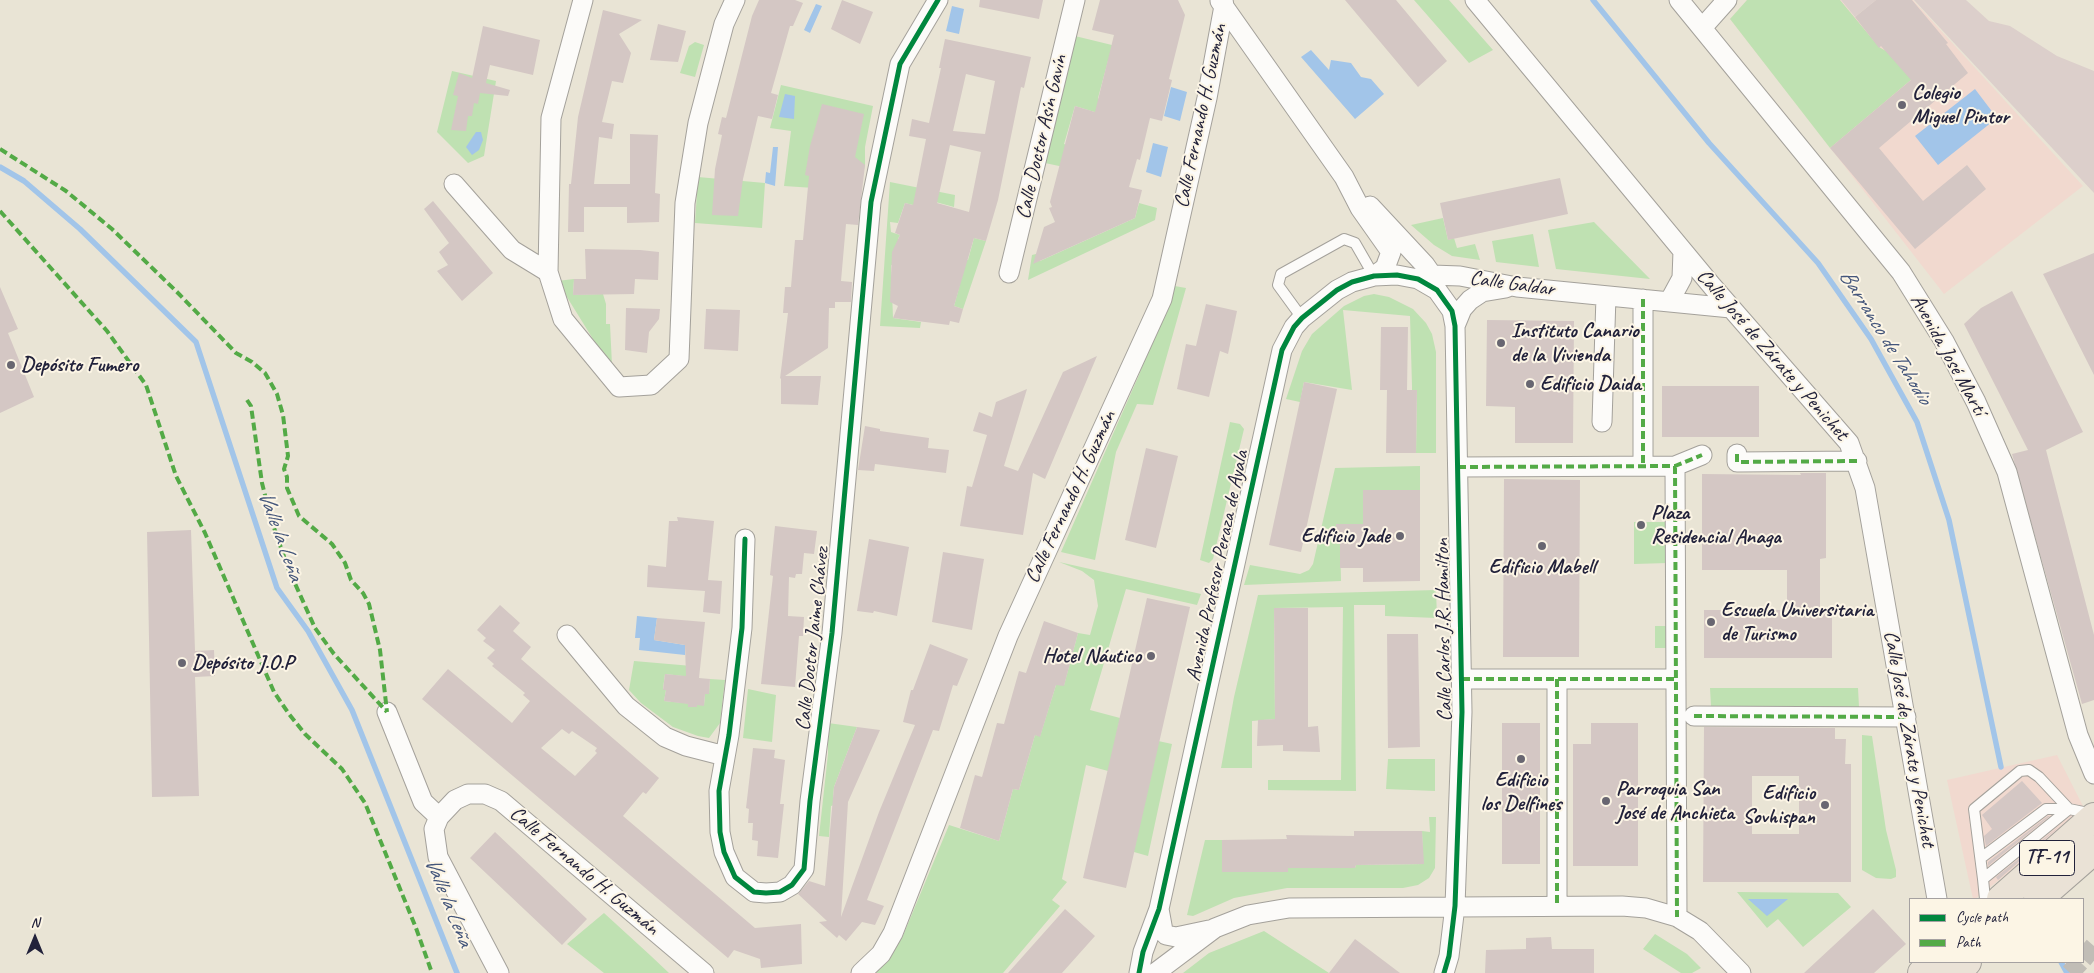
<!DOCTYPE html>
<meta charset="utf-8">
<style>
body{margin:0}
#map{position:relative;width:2094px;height:973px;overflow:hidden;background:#e9e4d5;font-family:Caveat,sans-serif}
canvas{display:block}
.legend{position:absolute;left:1909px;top:898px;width:175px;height:65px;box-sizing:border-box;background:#fcf5e5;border:1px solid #a5a1a1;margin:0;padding:6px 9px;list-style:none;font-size:15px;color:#22223b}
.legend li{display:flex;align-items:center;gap:10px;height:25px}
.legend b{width:25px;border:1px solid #a5a1a1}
.north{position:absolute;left:10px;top:913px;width:50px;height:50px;-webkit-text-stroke:4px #fcf5e5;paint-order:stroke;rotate:0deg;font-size:14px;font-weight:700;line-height:20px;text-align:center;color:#22223b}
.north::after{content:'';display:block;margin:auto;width:18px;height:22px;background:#22223b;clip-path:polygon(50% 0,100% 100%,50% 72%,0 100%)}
</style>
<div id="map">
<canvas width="2094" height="973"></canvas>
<ul class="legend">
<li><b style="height:6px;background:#00873e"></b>Cycle path</li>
<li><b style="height:6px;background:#53aa46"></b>Path</li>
</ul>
<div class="north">N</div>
</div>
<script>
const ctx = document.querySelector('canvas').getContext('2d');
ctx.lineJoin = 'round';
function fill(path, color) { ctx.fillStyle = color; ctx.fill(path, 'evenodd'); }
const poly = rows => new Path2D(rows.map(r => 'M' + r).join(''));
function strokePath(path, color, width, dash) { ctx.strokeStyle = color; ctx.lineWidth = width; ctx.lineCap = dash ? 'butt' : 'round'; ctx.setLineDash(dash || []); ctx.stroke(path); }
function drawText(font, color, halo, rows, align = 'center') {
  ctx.font = font + ' Caveat,sans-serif'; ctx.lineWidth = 4; ctx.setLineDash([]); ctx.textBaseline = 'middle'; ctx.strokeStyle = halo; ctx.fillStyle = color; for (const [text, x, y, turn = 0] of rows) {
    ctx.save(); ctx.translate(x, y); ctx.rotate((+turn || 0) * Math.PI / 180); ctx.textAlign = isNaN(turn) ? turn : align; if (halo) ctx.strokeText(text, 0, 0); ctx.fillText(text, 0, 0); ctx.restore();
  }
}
fill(poly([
 [1747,0,1841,0,1855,17,1876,0,1913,0,2083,186,1944,294,1730,19],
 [2057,755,2086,812,1975,899,1973,899,1947,780]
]), '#f1d9cf');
fill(poly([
 [1841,0,1876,0,1855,17],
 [1914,0,1966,0,1989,21,2010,26,2057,56,2094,71,2094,193]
]), '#dccfcb');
fill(poly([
 [1414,0,1449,0,1493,50,1469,63],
 [1747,0,1840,0,1879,47,1886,51,1912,79,1830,148,1730,19],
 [1075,36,1116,46,1108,61,1098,98,1114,118,1075,106,1064,144,1098,153,1092,173,1045,163],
 [695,42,704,45,695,77,680,73,689,46],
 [452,71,496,81,484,156,468,163,437,132],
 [781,85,873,106,865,147,865,165,859,191,784,186,791,131,770,128],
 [698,177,765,183,762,228,695,223],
 [890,182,955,195,954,207,921,198,917,206,905,203,898,223,890,222,891,232,900,235,898,239,968,260,974,238,986,241,963,309,954,306,960,284,891,265,893,318,921,322,920,328,880,326],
 [1139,203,1157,208,1155,220,1028,280,1032,255,1036,254,1040,261,1135,218],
 [1443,218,1448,240,1454,238,1457,248,1475,244,1480,260,1452,256,1434,245,1411,225],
 [1594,222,1650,279,1556,269,1548,230],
 [1533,234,1539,267,1496,262,1492,241],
 [574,279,573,295,603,294,606,304,606,324,610,324,612,365,601,352,557,281],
 [1169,285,1186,288,1153,405,1137,404,1116,452,1095,560,1061,552,1139,375,1160,319],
 [1374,294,1389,297,1413,309,1426,323,1432,334,1436,352,1436,453,1416,453,1417,391,1412,390,1412,386,1410,316,1343,310,1352,390,1304,382,1300,402,1286,399,1302,351,1312,334,1344,306,1364,296],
 [1230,422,1240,424,1244,429,1213,559,1209,563,1200,560],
 [1420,466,1420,490,1363,491,1365,524,1336,524,1336,540,1340,541,1341,581,1244,585,1250,565,1300,574,1309,570,1313,564,1335,468],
 [1634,522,1667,522,1668,563,1634,564],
 [1059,562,1201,594,1197,605,1126,589,1090,710,1120,718,1117,732,1172,744,1148,856,1134,852,1108,771,1086,765,1062,879,1067,882,1052,900,1060,906,1003,973,876,973,902,938,949,825,999,841,1013,789,1019,790,1035,735,1040,736,1056,685,1064,685,1078,633,1090,635,1098,606,1094,580,1082,571],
 [1436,590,1437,618,1385,616,1385,605,1354,605,1356,791,1268,790,1268,780,1341,780,1343,607,1274,608,1275,719,1252,721,1252,768,1221,768,1234,697,1258,595],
 [1655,626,1673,626,1673,648,1655,648],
 [634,661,692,666,691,677,665,674,663,689,666,690,664,701,704,705,705,694,709,693,710,679,725,680,720,723,709,738,698,736,673,727,641,703,629,690],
 [1710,688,1858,688,1859,707,1711,706],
 [748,689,776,695,772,742,743,738],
 [828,723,857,727,834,787,833,798,837,798,837,804,831,806,829,837,819,836,828,754],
 [1862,735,1872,736,1886,830,1896,870,1896,877,1891,879,1876,878,1862,870],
 [1388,759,1435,759,1435,791,1386,789],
 [1429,817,1436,817,1435,868,1429,878,1418,885,1403,888,1287,888,1234,898,1193,916,1187,915,1205,840,1222,840,1222,872,1287,872,1288,868,1355,868,1356,865,1423,864,1422,831,1430,832],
 [1737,892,1838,893,1851,907,1803,947,1778,919,1767,928],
 [604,913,651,956,669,973,604,973,567,944],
 [1264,931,1329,973,1183,973,1209,953],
 [1655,934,1687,954,1701,968,1692,973,1681,973,1643,949]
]), '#bfe1b2');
fill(poly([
 [816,4,822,6,810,33,804,30],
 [952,6,964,9,959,34,946,31],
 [1311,50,1329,70,1331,60,1351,63,1361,77,1371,79,1384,94,1355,119,1301,57],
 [1171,87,1187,92,1180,121,1164,116],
 [1975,89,1997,118,1938,165,1915,136],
 [785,94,795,96,794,119,779,117],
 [476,132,481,132,483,140,479,150,472,155,466,147],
 [1153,143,1168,147,1161,177,1146,172],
 [773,147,778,147,775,186,765,183,766,172,770,173],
 [637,616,657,618,654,640,685,645,685,655,639,650,640,638,635,638],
 [1748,899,1788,899,1767,916]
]), '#a2c5e9');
strokePath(poly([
 [1593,0,1709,143,1818,263,1871,339,1917,422,1949,520,2001,767],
 [0,167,24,181,80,229,196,342,277,588,308,631,352,710,457,973],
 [2061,962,2067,973]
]), '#a2c5e9', 5.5);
fill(poly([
 [759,0,795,0,803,3,793,26,790,26,771,93,778,95,772,119,758,116,743,179,738,216,712,215,715,169,722,135,718,134,722,117,726,118,752,16],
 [842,0,873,12,860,44,831,29],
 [980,0,1043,0,1039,19,979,7],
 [1100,0,1178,0,1185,15,1169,79,1172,80,1162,121,1150,118,1140,160,1137,159,1129,187,1142,190,1135,218,1033,264,1044,227,1055,222,1049,208,1052,207,1050,202,1075,106,1095,112,1114,35,1092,30],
 [1345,0,1396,0,1447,61,1418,87],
 [1876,0,1912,0,1948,43,1946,44,1968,73,1879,148,1923,201,1967,165,1986,189,1915,249,1830,148,1911,80,1881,46,1879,48,1855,17],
 [603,10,642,20,619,34,631,53,623,83,612,81,602,122,614,124,612,139,599,137,594,184,630,184,630,134,658,135,655,193,660,194,659,222,627,223,627,207,584,207,584,232,568,232,569,184,571,184,578,117],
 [658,24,686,31,678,62,650,60],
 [483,26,540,40,533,75,490,65,486,83,510,90,508,96,480,93,478,104,474,103,472,116,468,116,466,131,451,130,458,96,453,95,459,73,472,78],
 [945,39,1031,57,1024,88,1021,87,998,200,986,241,974,238,954,306,963,309,959,323,950,321,949,325,893,318,898,306,890,302,892,252,900,235,895,233,905,203,913,205,926,139,909,136,912,119,929,123,941,68,939,68],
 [966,74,995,81,985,134,953,131],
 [950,145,981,152,969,212,937,203],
 [822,104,864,114,855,157,865,165,858,225,846,224,841,281,852,282,851,302,835,302,835,308,829,308,828,348,785,376,821,376,818,405,781,404,781,378,780,379,788,313,783,313,785,287,791,287,795,240,803,240,809,176,805,175,810,146],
 [1560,178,1568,214,1448,240,1440,203],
 [433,201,493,273,462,301,437,271,448,265,439,252,449,243,424,209],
 [585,249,640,250,659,252,658,280,635,279,634,294,573,295,574,279,586,279],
 [2094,253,2094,375,2043,274],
 [0,287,18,329,8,333,34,397,0,413],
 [2012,291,2083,432,2046,450,2094,635,2094,700,2082,704,2012,454,2028,450,1964,324,1981,308],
 [1206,304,1237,311,1228,354,1220,351,1209,397,1177,389,1186,344,1196,346],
 [626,308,660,309,659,319,649,332,647,353,625,350],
 [706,309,740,310,738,351,704,349],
 [1487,320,1574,321,1573,443,1515,443,1515,407,1486,406],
 [1381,327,1408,327,1407,390,1417,390,1416,453,1386,453,1387,390,1380,390],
 [1097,356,1045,479,1033,473,1023,535,960,526,967,486,972,487,987,435,973,431,979,412,992,417,996,402,1027,389,1004,466,1018,471,1063,372],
 [1304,382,1337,389,1301,552,1269,545],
 [1662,386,1759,386,1759,437,1662,437],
 [865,426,880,429,880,431,929,438,928,448,949,450,946,473,875,464,874,471,858,470],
 [1146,448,1178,456,1156,548,1125,540],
 [1800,473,1826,473,1826,558,1820,559,1820,610,1832,610,1832,658,1704,658,1704,610,1787,610,1787,570,1702,570,1702,474,1801,475],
 [1504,479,1580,480,1579,657,1503,657],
 [1363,490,1420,490,1420,581,1363,582,1363,568,1340,568,1340,541,1336,541,1336,524,1363,524],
 [677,517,714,521,708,580,722,581,720,614,703,612,705,591,647,587,648,565,666,567,669,521,678,521],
 [775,526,817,531,814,554,804,553,802,574,796,574,795,578,789,577,788,616,804,617,803,636,799,636,795,687,761,684,773,576,770,575],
 [191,530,195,651,214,650,215,676,195,677,199,796,152,797,147,532],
 [869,539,909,547,897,616,874,611,873,613,857,611],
 [943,552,984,559,972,630,932,622],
 [1147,598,1190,607,1126,888,1083,878],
 [500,605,520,623,513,631,531,647,521,659,659,778,646,794,643,792,623,816,755,928,801,924,802,964,761,968,760,959,734,950,728,958,422,699,448,669,512,723,530,701,523,695,525,693,492,666,494,664,487,658,495,650,483,641,486,638,477,630],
 [562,729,569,734,572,731,597,748,595,751,597,753,575,776,541,748],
 [1274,608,1308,608,1308,727,1318,726,1320,752,1283,751,1283,745,1257,746,1258,720,1275,719],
 [657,618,705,622,699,678,710,679,709,694,705,694,704,706,697,705,697,707,688,707,688,704,664,701,666,690,663,690,665,674,686,676,685,645,654,640],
 [1044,621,1078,633,1064,686,1056,685,1040,737,1035,735,1019,790,1013,789,999,841,960,828,975,775,982,777,997,723,1004,724,1019,671,1026,673],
 [1387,634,1418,634,1420,747,1388,748],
 [930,644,968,659,957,686,953,685,939,731,933,730,867,900,884,906,875,925,862,922,846,941,839,935,837,938,819,922,827,921,798,894,809,881,825,886,834,787,857,727,880,730,848,802,841,917,879,812,915,725,903,722,911,690,913,690],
 [1502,723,1540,723,1540,864,1502,864],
 [1591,723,1638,723,1638,866,1573,866,1573,744,1591,744],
 [1704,727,1835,728,1835,739,1846,739,1845,764,1851,764,1851,882,1703,882],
 [1752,776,1799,776,1799,834,1752,834],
 [753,748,775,750,774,758,785,760,780,804,784,804,778,858,757,856,758,841,752,840,753,823,748,823,749,809,746,808],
 [2022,781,2042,803,1986,846,1984,836,1992,829,1982,815],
 [2048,816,2050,816,1988,866,1988,862],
 [2061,825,1998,880,1996,877],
 [1354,831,1422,831,1424,864,1356,865,1355,868,1288,868,1288,872,1222,872,1222,840,1287,839,1286,835,1354,836],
 [495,832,587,919,562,945,470,858],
 [1065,909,1095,936,1062,973,1008,973],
 [1873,909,1906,944,1874,973,1804,973],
 [1551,937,1552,949,1594,949,1594,973,1485,973,1486,950,1526,949,1526,938],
 [1355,939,1400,973,1329,973]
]), '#d4c7c4');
strokePath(poly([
 [2083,959,2094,946],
 [2070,973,2080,962]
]), '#c1bdb6', 19, [19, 9]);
const lane = poly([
 [1302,318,1278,285,1281,274,1344,239,1355,243,1374,276],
 [1981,858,2046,809,2069,809,2093,814],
 [1983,879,1974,809,2020,771,2029,770,2039,777,2069,809],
 [1985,899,1983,879,2069,809]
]);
const street = poly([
 [583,0,551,118,548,272,563,319,619,387,651,385,679,359,685,203,698,123,724,24,735,0],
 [1475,0,1712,286,1849,443,1865,488,1937,899],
 [1679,0,1901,272,1944,341,1976,402,2007,472,2078,735,2094,774],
 [1220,1,1344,177,1360,208,1391,252,1385,268,1374,276],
 [1702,28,1727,0],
 [454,184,512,250,548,272],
 [1370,206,1425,265,1432,275,1436,286],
 [1009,273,1075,0],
 [1418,279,1432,275,1460,276,1517,287,1731,308],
 [1643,299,1643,466],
 [1669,302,1682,278,1683,251],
 [1455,326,1462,309,1470,300,1482,292,1506,288],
 [1602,422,1606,296],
 [1737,454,1737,462,1857,461],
 [1675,466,1677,917],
 [1458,467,1675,466,1702,455],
 [745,539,742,628,729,735,719,791,720,832,724,852,735,877,754,892,766,893,780,892,792,885,804,869,810,801,832,633,871,202,900,64,938,0],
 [567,635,626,706,665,737,686,746,725,756],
 [1462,679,1676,679],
 [1557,679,1557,906],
 [387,712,423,802,439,817],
 [1694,716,1906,717],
 [1159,909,1163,931,1166,935,1176,937,1209,930],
 [499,973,438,857,434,829,439,817,455,800,468,794,485,794,501,801,704,973],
 [861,973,881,954,893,933,1008,636,1162,299,1207,98,1224,6,1223,0],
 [1139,973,1143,952,1159,909,1282,350,1294,327,1302,318,1337,290,1352,282,1374,276,1397,275,1418,279,1437,290,1452,311,1455,326,1462,712,1455,906,1449,956,1444,973],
 [1155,973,1215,928,1248,915,1289,908,1622,906,1646,908,1677,917,1700,931,1741,973]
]);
const primary = poly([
 [2001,899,2094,817],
 [2038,899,2094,850],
 [1922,973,1933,962],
 [1956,973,1967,962]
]);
strokePath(lane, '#a4a19b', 12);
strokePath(street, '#a4a19b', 21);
strokePath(primary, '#a4a19b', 30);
strokePath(lane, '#fcfbf9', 10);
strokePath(street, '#fcfbf9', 19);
strokePath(primary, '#eae2d6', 28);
strokePath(poly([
 [0,149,66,191,112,229,177,292,236,353,252,362,265,373,277,394,283,415,288,456,284,469,287,477,287,488,299,516,332,544,345,563,351,580,363,593,369,604,380,650,387,712],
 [0,211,107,331,146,385,176,476,205,533,274,692,289,714,305,734,342,769,365,803,416,928,432,973],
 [1643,299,1643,466],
 [247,400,251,406,262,483,271,519,288,568,315,628,334,654,387,712],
 [1737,454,1737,462,1857,461],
 [1675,466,1677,917],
 [1458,467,1675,466,1702,455],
 [1462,679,1676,679],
 [1557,679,1557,906],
 [1694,716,1906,717]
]), '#53aa46', 4, [8, 4]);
strokePath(poly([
 [745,539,742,628,729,735,719,791,720,832,724,852,735,877,754,892,766,893,780,892,792,885,804,869,810,801,832,633,871,202,900,64,938,0],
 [1139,973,1143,952,1159,909,1282,350,1294,327,1302,318,1337,290,1352,282,1374,276,1397,275,1418,279,1437,290,1452,311,1455,326,1462,712,1455,906,1449,956,1444,973]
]), '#00873e', 5);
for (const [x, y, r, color] of [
 [1902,105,5,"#686671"],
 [1501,343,5,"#686671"],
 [11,365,5,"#686671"],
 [1530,384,5,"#686671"],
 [1641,525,5,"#686671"],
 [1400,536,5,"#686671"],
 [1542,546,5,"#686671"],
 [1711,622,5,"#686671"],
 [1151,656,5,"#686671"],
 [182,663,5,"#686671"],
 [1521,759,5,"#686671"],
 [1606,801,5,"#686671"],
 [1825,805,5,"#686671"]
]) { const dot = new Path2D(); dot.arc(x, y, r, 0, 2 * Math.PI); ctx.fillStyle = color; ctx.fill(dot); strokePath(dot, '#fcf5e5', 2); }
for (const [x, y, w] of [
 [2047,858,55]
]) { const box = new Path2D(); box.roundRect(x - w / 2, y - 17.5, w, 35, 4); ctx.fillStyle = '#fcf5e5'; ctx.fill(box); strokePath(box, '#22223b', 1); }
drawText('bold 20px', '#22223b', null, [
 ["TF-11",2047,858]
]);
drawText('bold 21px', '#22223b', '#fcf5e5', [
 ["Colegio",1912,93],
 ["Miguel Pintor",1912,117],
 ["Instituto Canario",1511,331],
 ["de la Vivienda",1511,355],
 ["Depósito Fumero",21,365],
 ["Edificio Daida",1540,384],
 ["Plaza",1651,513],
 ["Residencial Anaga",1651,537],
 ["Edificio Jade",1390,536,"right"],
 ["Edificio Mabell",1542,567,"center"],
 ["Escuela Universitaria",1721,610],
 ["de Turismo",1721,634],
 ["Hotel Náutico",1141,656,"right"],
 ["Depósito J.O.P",192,663],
 ["Edificio",1521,780,"center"],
 ["los Delfines",1521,804,"center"],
 ["Parroquia San",1616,789],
 ["José de Anchieta",1616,813],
 ["Edificio",1815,793,"right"],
 ["Sovhispan",1815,817,"right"]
], 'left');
drawText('21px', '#22223b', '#fcf5e5', [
 ["Calle Fernando H. Guzmán",1201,116,-78],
 ["Calle Doctor Asín Gavín",1042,137,-77],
 ["Calle Galdar",1512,284,8],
 ["Calle José de Zárate y Penichet",1772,355,49],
 ["Avenida José Martí",1948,355,61],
 ["Calle Fernando H. Guzmán",1071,497,-65],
 ["Avenida Profesor Peraza de Ayala",1218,566,-78],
 ["Calle Carlos J.R. Hamilton",1444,630,-91],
 ["Calle Doctor Jaime Chávez",813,639,-84],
 ["Calle José de Zárate y Penichet",1909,739,80],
 ["Calle Fernando H. Guzmán",584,871,40]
]);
drawText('italic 22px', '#44567b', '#fcf5e5', [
 ["Barranco de Tahodio",1885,337,58],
 ["Valle la Leña",280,536,70],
 ["Valle la Leña",448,902,68]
]);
</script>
